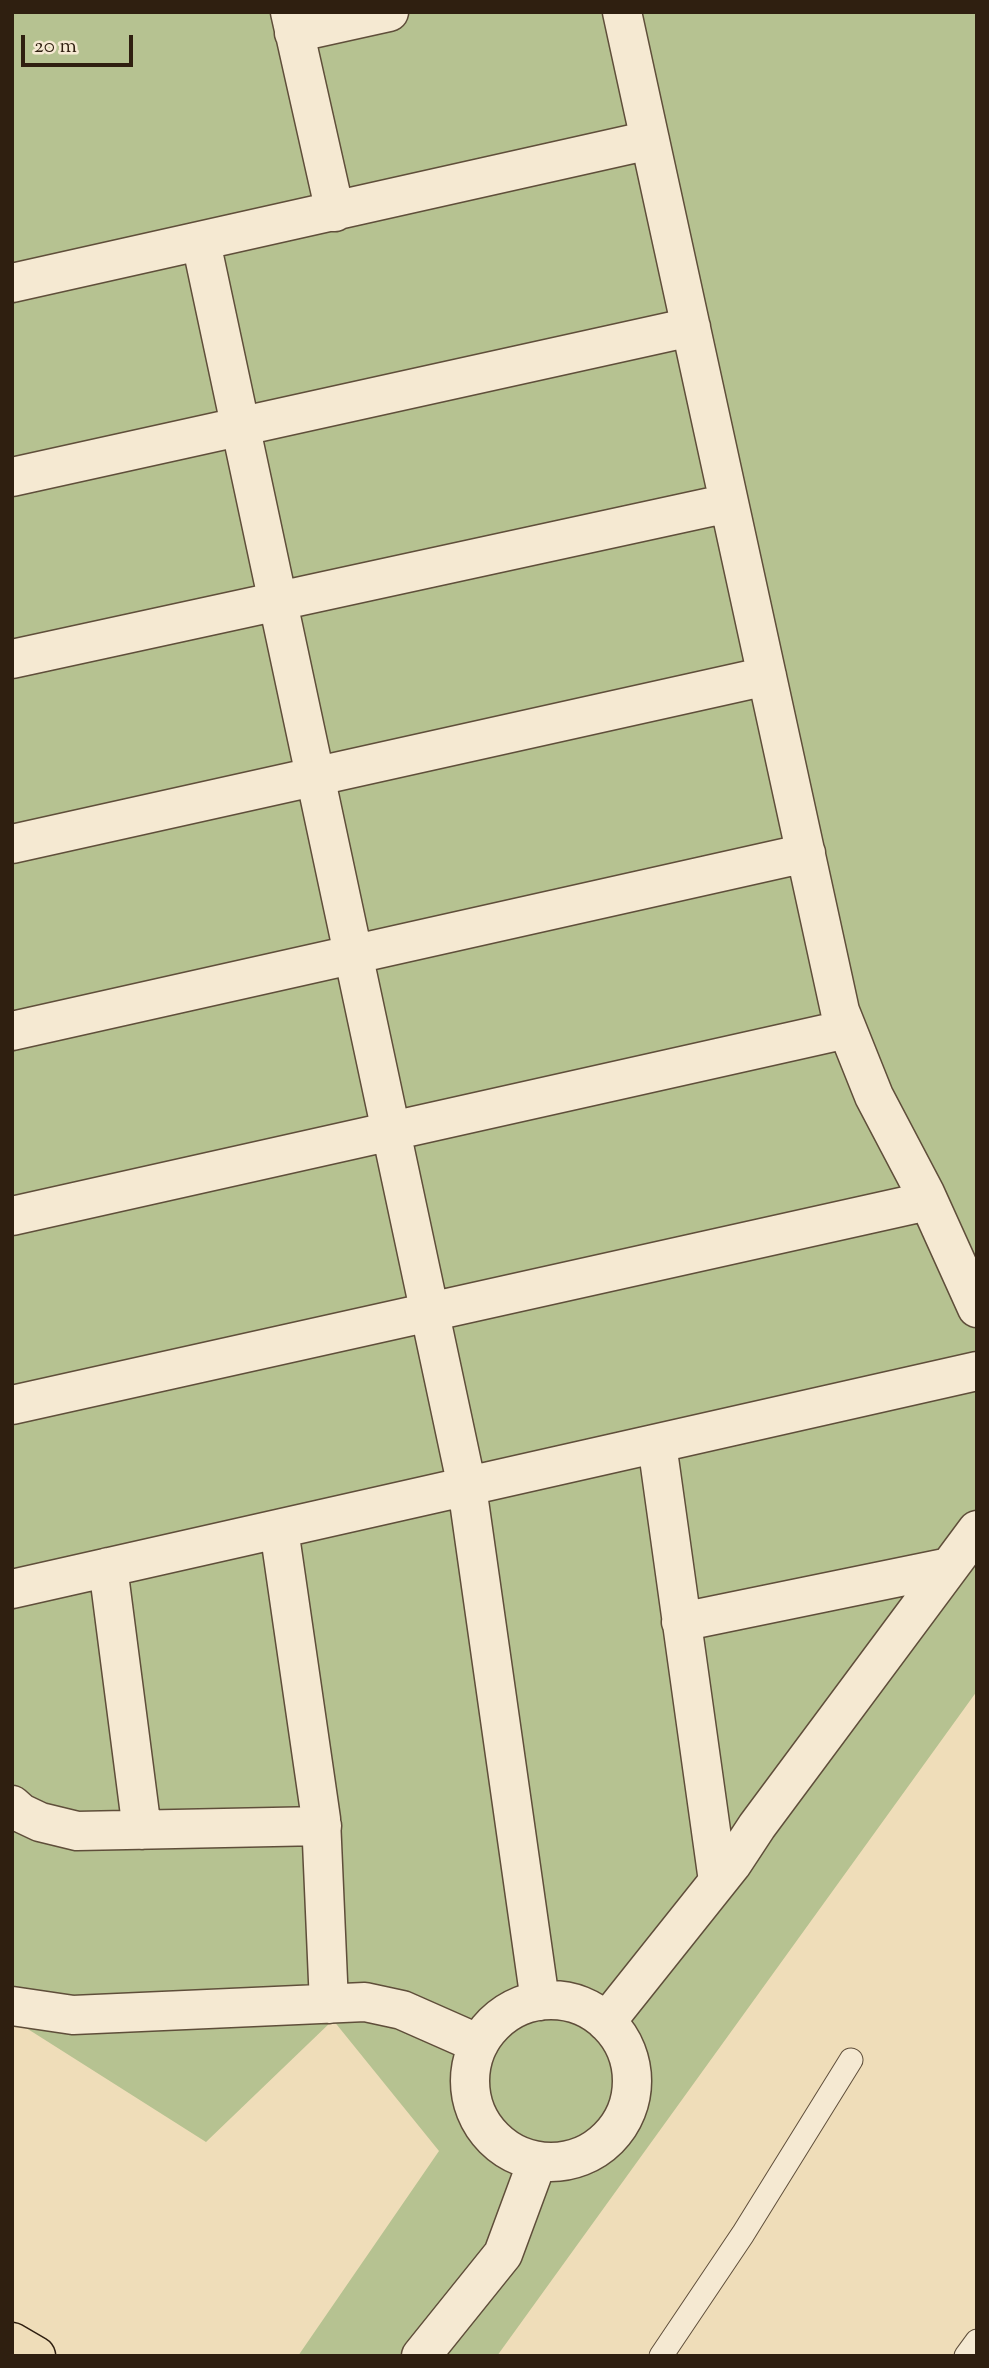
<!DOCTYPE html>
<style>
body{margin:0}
#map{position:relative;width:989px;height:2368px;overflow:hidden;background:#efddb9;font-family:"Sorts Mill Goudy",serif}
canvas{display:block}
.frame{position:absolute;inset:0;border:14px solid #2f1f10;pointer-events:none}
.scale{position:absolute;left:21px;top:35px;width:112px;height:32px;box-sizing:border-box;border:4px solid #2f1f10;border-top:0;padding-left:9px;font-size:21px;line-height:24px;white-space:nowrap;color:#2f1f10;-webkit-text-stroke:5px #f5e9d2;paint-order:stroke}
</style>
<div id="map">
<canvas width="989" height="2368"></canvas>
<div class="frame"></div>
<div class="scale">20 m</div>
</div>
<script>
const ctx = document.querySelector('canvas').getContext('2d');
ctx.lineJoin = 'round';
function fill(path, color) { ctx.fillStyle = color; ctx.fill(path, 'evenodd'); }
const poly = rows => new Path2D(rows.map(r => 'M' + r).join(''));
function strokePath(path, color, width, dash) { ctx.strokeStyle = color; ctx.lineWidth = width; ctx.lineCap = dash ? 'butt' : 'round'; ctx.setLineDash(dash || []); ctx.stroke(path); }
fill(poly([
 [12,12,977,12,977,1691,497,2356,298,2356,439,2151,333,2020,206,2142,12,2019]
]), '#b6c291');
const service = poly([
 [661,2356,743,2234,851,2060],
 [966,2356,977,2341]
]);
const minor = poly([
 [290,12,335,212],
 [622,12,840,1011,874,1096,925,1193,977,1308],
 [294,33,389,12],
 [201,242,467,1487,540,2001],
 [12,283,650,140],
 [12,477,691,327],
 [12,659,729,503],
 [12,844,767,676],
 [12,1031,806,853],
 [12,1216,847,1029],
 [12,1405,928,1201],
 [657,1444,718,1881],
 [279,1529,321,1819,329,2004],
 [108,1567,142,1830],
 [12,1589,977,1371],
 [681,1622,949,1567],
 [12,1805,21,1813,40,1822,77,1831,322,1826],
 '470 2081a81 81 0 1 1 162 0a81 81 0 1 1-162 0Z',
 [12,2006,73,2015,365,2002,402,2010,479,2044],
 [606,2022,732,1864,757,1826,977,1530],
 [421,2356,503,2254,537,2162]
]);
const primary = poly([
 [12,2342,36,2356]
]);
strokePath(service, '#5f4e3a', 25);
strokePath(minor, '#5f4e3a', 41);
strokePath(primary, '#2f1f10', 41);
strokePath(service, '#f5e9d2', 23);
strokePath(minor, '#f5e9d2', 38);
strokePath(primary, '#efddb9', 38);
</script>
